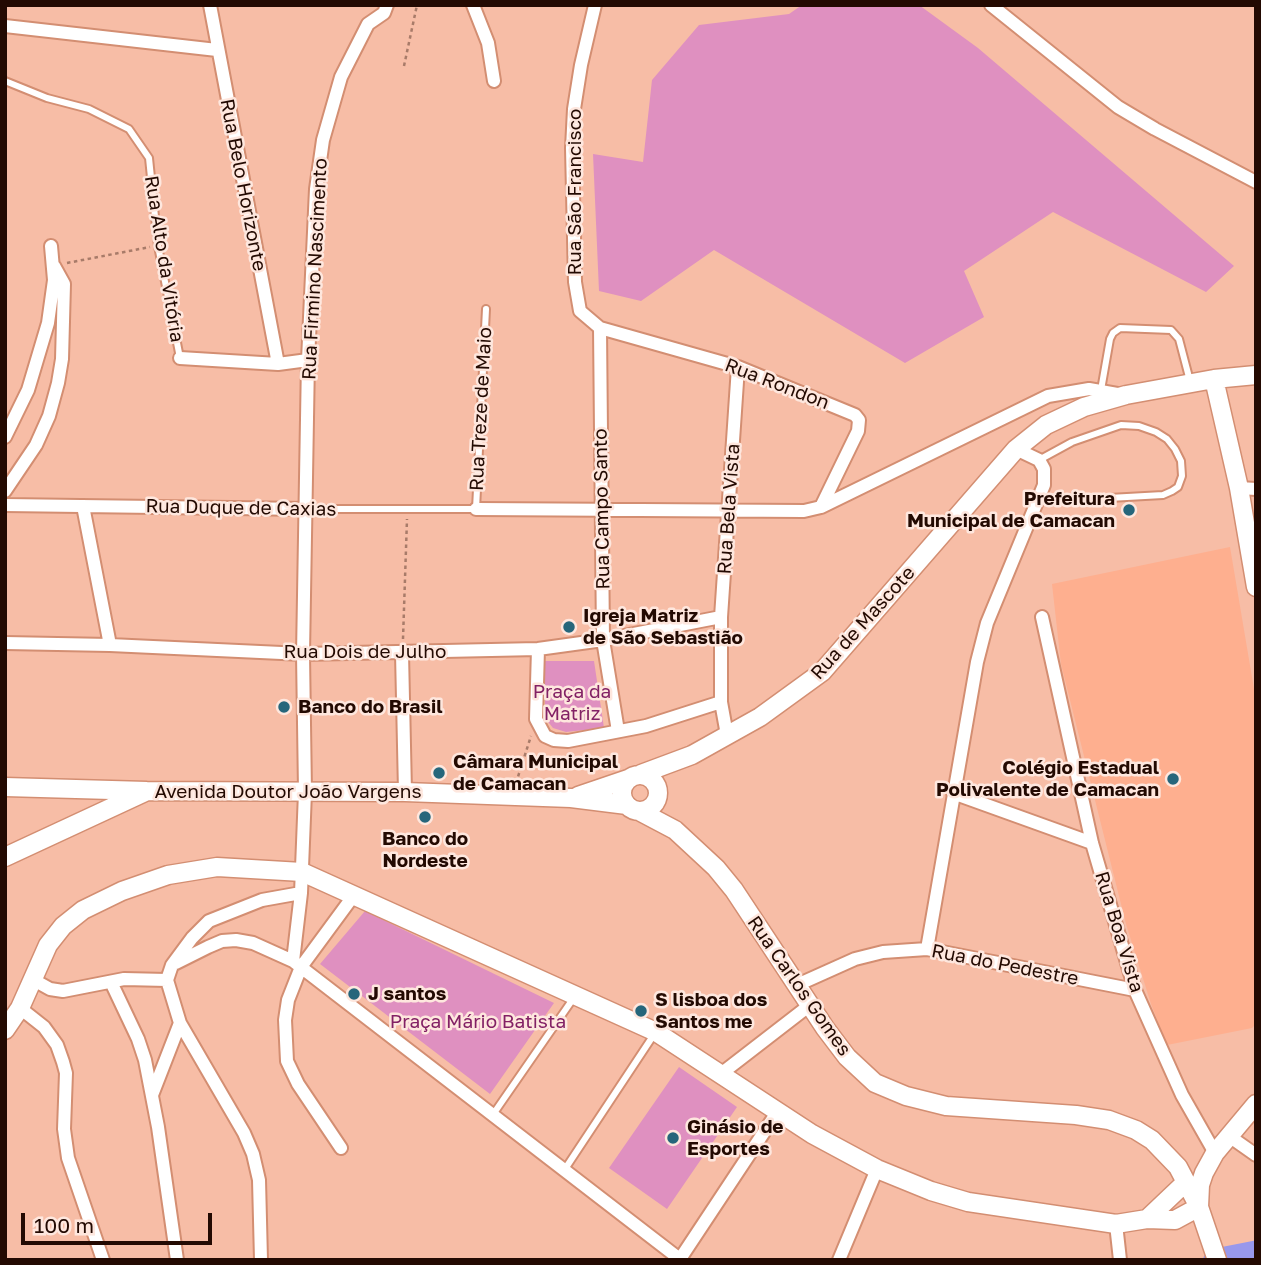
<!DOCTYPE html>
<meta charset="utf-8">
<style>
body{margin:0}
#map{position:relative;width:1261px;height:1265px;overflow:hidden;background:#f7bda6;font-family:"Golos Text",sans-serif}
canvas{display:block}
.frame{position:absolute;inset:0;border:7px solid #230a02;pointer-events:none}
.scale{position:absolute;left:21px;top:1213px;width:191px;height:32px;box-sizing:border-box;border:4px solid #230a02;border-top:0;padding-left:9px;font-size:21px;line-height:24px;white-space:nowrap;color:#230a02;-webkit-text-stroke:5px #fee7de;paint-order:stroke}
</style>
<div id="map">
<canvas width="1261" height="1265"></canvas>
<div class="frame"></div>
<div class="scale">100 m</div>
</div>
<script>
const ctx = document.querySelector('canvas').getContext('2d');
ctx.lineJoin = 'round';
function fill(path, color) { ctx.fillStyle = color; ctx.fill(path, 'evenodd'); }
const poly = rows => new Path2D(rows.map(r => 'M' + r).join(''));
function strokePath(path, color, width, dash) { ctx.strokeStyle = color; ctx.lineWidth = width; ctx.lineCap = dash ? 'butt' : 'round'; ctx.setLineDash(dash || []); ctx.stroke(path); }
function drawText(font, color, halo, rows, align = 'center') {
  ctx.font = font + ' "Golos Text",sans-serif'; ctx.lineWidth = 5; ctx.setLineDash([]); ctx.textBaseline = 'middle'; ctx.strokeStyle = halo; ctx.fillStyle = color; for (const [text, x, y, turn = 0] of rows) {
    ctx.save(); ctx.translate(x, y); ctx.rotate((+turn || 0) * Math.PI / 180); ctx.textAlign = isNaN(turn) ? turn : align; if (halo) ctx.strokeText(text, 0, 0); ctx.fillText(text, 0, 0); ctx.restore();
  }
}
fill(poly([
 [1230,547,1256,701,1256,1024,1252,1028,1167,1045,1151,1004,1126,924,1061,664,1052,584]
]), '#feaf8f');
fill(poly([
 [802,5,919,5,978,48,1234,266,1206,292,1053,212,964,271,984,317,905,363,714,250,641,301,599,291,593,154,643,162,652,80,699,25,789,14],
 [545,661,594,661,604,728,566,732,553,728,545,718],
 [365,911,554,1003,490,1094,320,964],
 [679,1067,737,1107,667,1209,609,1168]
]), '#df90c0');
strokePath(poly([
 [1215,1260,1256,1252]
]), '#9898ec', 23);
const lane = poly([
 [5,81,47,98,89,109,129,129,149,158,158,246,180,358],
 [1101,390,1110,339,1113,333,1120,328,1171,330,1179,339,1190,381],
 [1039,460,1072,442,1121,425,1139,426,1156,432,1167,439,1175,449,1181,461,1182,476,1178,487,1172,491,1163,495,1091,499],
 [307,509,476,509,486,309],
 [494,1113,575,996],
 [565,1169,655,1033]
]);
const street = poly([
 [210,5,278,364],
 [473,5,488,43,494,81],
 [595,5,581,65,574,109,572,148,575,282,580,311,600,328,738,367,855,415,859,420,858,431,821,507],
 [991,5,1118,107,1155,129,1256,182],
 [5,26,217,50],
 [600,328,603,640,618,731],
 [180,358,278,364,308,360],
 [5,437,28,390,48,323,54,280,51,246],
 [1239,488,1256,489],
 [5,491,36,445,49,416,58,383,62,359,64,284,54,266],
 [5,505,307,509],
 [83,506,110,645],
 [476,509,804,511,821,507,1048,396,1089,389,1123,395],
 [1042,617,1092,843,1135,990,1182,1095,1215,1153],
 [5,643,110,645,303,654,538,649,603,640,721,617],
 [538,649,536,719,545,736,554,740,568,741,646,726,721,702],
 [402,653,405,792],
 [727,735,721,702,721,617,738,367],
 [953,793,1092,843],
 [927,949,977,662,987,623,1044,485,1044,469,1039,460,1016,449],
 [293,961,301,893],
 [176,963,208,947,222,941,236,940,253,943,293,961,681,1260],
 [32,979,50,989,63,991,124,979,167,980],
 [111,982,138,1039,145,1060,158,1127,177,1260],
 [797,985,855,959,883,952,927,949,1135,990],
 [20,1008,44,1027,57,1045,63,1062,66,1073,64,1129,68,1158,103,1260],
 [722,1073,810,1005],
 [152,1095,180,1023],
 [1229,1136,1256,1155],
 [341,1148,298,1084,287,1061,285,1020,288,1000,301,967,354,895],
 [1116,1224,1120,1260],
 [680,1259,778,1111],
 [261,1260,259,1180,253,1154,244,1133,180,1023,167,980,172,965,192,938,209,921,262,900,301,893,305,792,303,654,308,360,316,189,323,140,341,77,368,24,384,13,387,5],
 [839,1260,877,1169]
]);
const secondary = poly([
 [1214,379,1239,488,1256,587],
 [641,774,692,755,760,717,822,672,1016,449,1046,425,1084,407,1126,395,1214,379,1256,375],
 '622 793a18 18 0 1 1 36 0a18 18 0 1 1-36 0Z',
 [5,787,147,791,405,792,571,798,627,805],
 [578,796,628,779],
 [5,857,145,792],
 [5,1030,20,1008,48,945,63,926,83,910,122,891,168,875,217,867,302,872,656,1032,812,1134,877,1169,931,1191,968,1202,1116,1224,1147,1219,1175,1220,1199,1207,1178,1167,1152,1140,1136,1130,1109,1120,1076,1115,946,1106,906,1096,875,1083,847,1057,825,1028,734,890,716,868,675,830,639,811],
 [1147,1219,1186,1182],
 [1217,1260,1199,1207,1200,1185,1204,1173,1215,1153,1256,1104]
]);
strokePath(lane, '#d38e72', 10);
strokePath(street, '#d38e72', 16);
strokePath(secondary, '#d38e72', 21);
strokePath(poly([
 [404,66,417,5],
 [67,263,150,247],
 [403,639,407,519],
 [516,783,531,736]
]), '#a87b69', 2.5, [3.5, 3.5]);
strokePath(lane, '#fff', 6);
strokePath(street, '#fff', 12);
strokePath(secondary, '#fff', 18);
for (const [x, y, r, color] of [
 [1129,510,7,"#26667b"],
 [569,627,7,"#26667b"],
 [284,707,7,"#26667b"],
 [439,773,7,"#26667b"],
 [1173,779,7,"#26667b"],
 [425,817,7,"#26667b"],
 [354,994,7,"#26667b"],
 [641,1011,7,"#26667b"],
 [673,1138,7,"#26667b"]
]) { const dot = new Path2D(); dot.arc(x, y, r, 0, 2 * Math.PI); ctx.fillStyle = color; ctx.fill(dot); strokePath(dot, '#fee7de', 2.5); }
drawText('19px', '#230a02', '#fee7de', [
 ["Rua Belo Horizonte",243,185,79],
 ["Rua São Francisco",575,192,-90],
 ["Rua Alto da Vitória",164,259,81],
 ["Rua Firmino Nascimento",315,269,-87],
 ["Rua Rondon",777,384,21],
 ["Rua Treze de Maio",481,409,-87],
 ["Rua Duque de Caxias",241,508,1],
 ["Rua Campo Santo",602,509,-91],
 ["Rua Bela Vista",729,509,-86],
 ["Rua de Mascote",863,623,-48],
 ["Rua Dois de Julho",365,652],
 ["Avenida Doutor João Vargens",288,792],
 ["Rua Boa Vista",1119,932,73],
 ["Rua do Pedestre",1005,965,11],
 ["Rua Carlos Gomes",799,986,55]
]);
drawText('bold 19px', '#230a02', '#fee7de', [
 ["Prefeitura",1115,499,"right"],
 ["Municipal de Camacan",1115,521,"right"],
 ["Igreja Matriz",583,616],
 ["de São Sebastião",583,638],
 ["Banco do Brasil",298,707],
 ["Câmara Municipal",453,762],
 ["de Camacan",453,784],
 ["Colégio Estadual",1159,768,"right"],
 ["Polivalente de Camacan",1159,790,"right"],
 ["Banco do",425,839,"center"],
 ["Nordeste",425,861,"center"],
 ["J santos",368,994],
 ["S lisboa dos",655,1000],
 ["Santos me",655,1022],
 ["Ginásio de",687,1127],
 ["Esportes",687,1149]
], 'left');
drawText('19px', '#832165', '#fee7de', [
 ["Praça da",572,692],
 ["Matriz",572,714],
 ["Praça Mário Batista",478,1022]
]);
</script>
